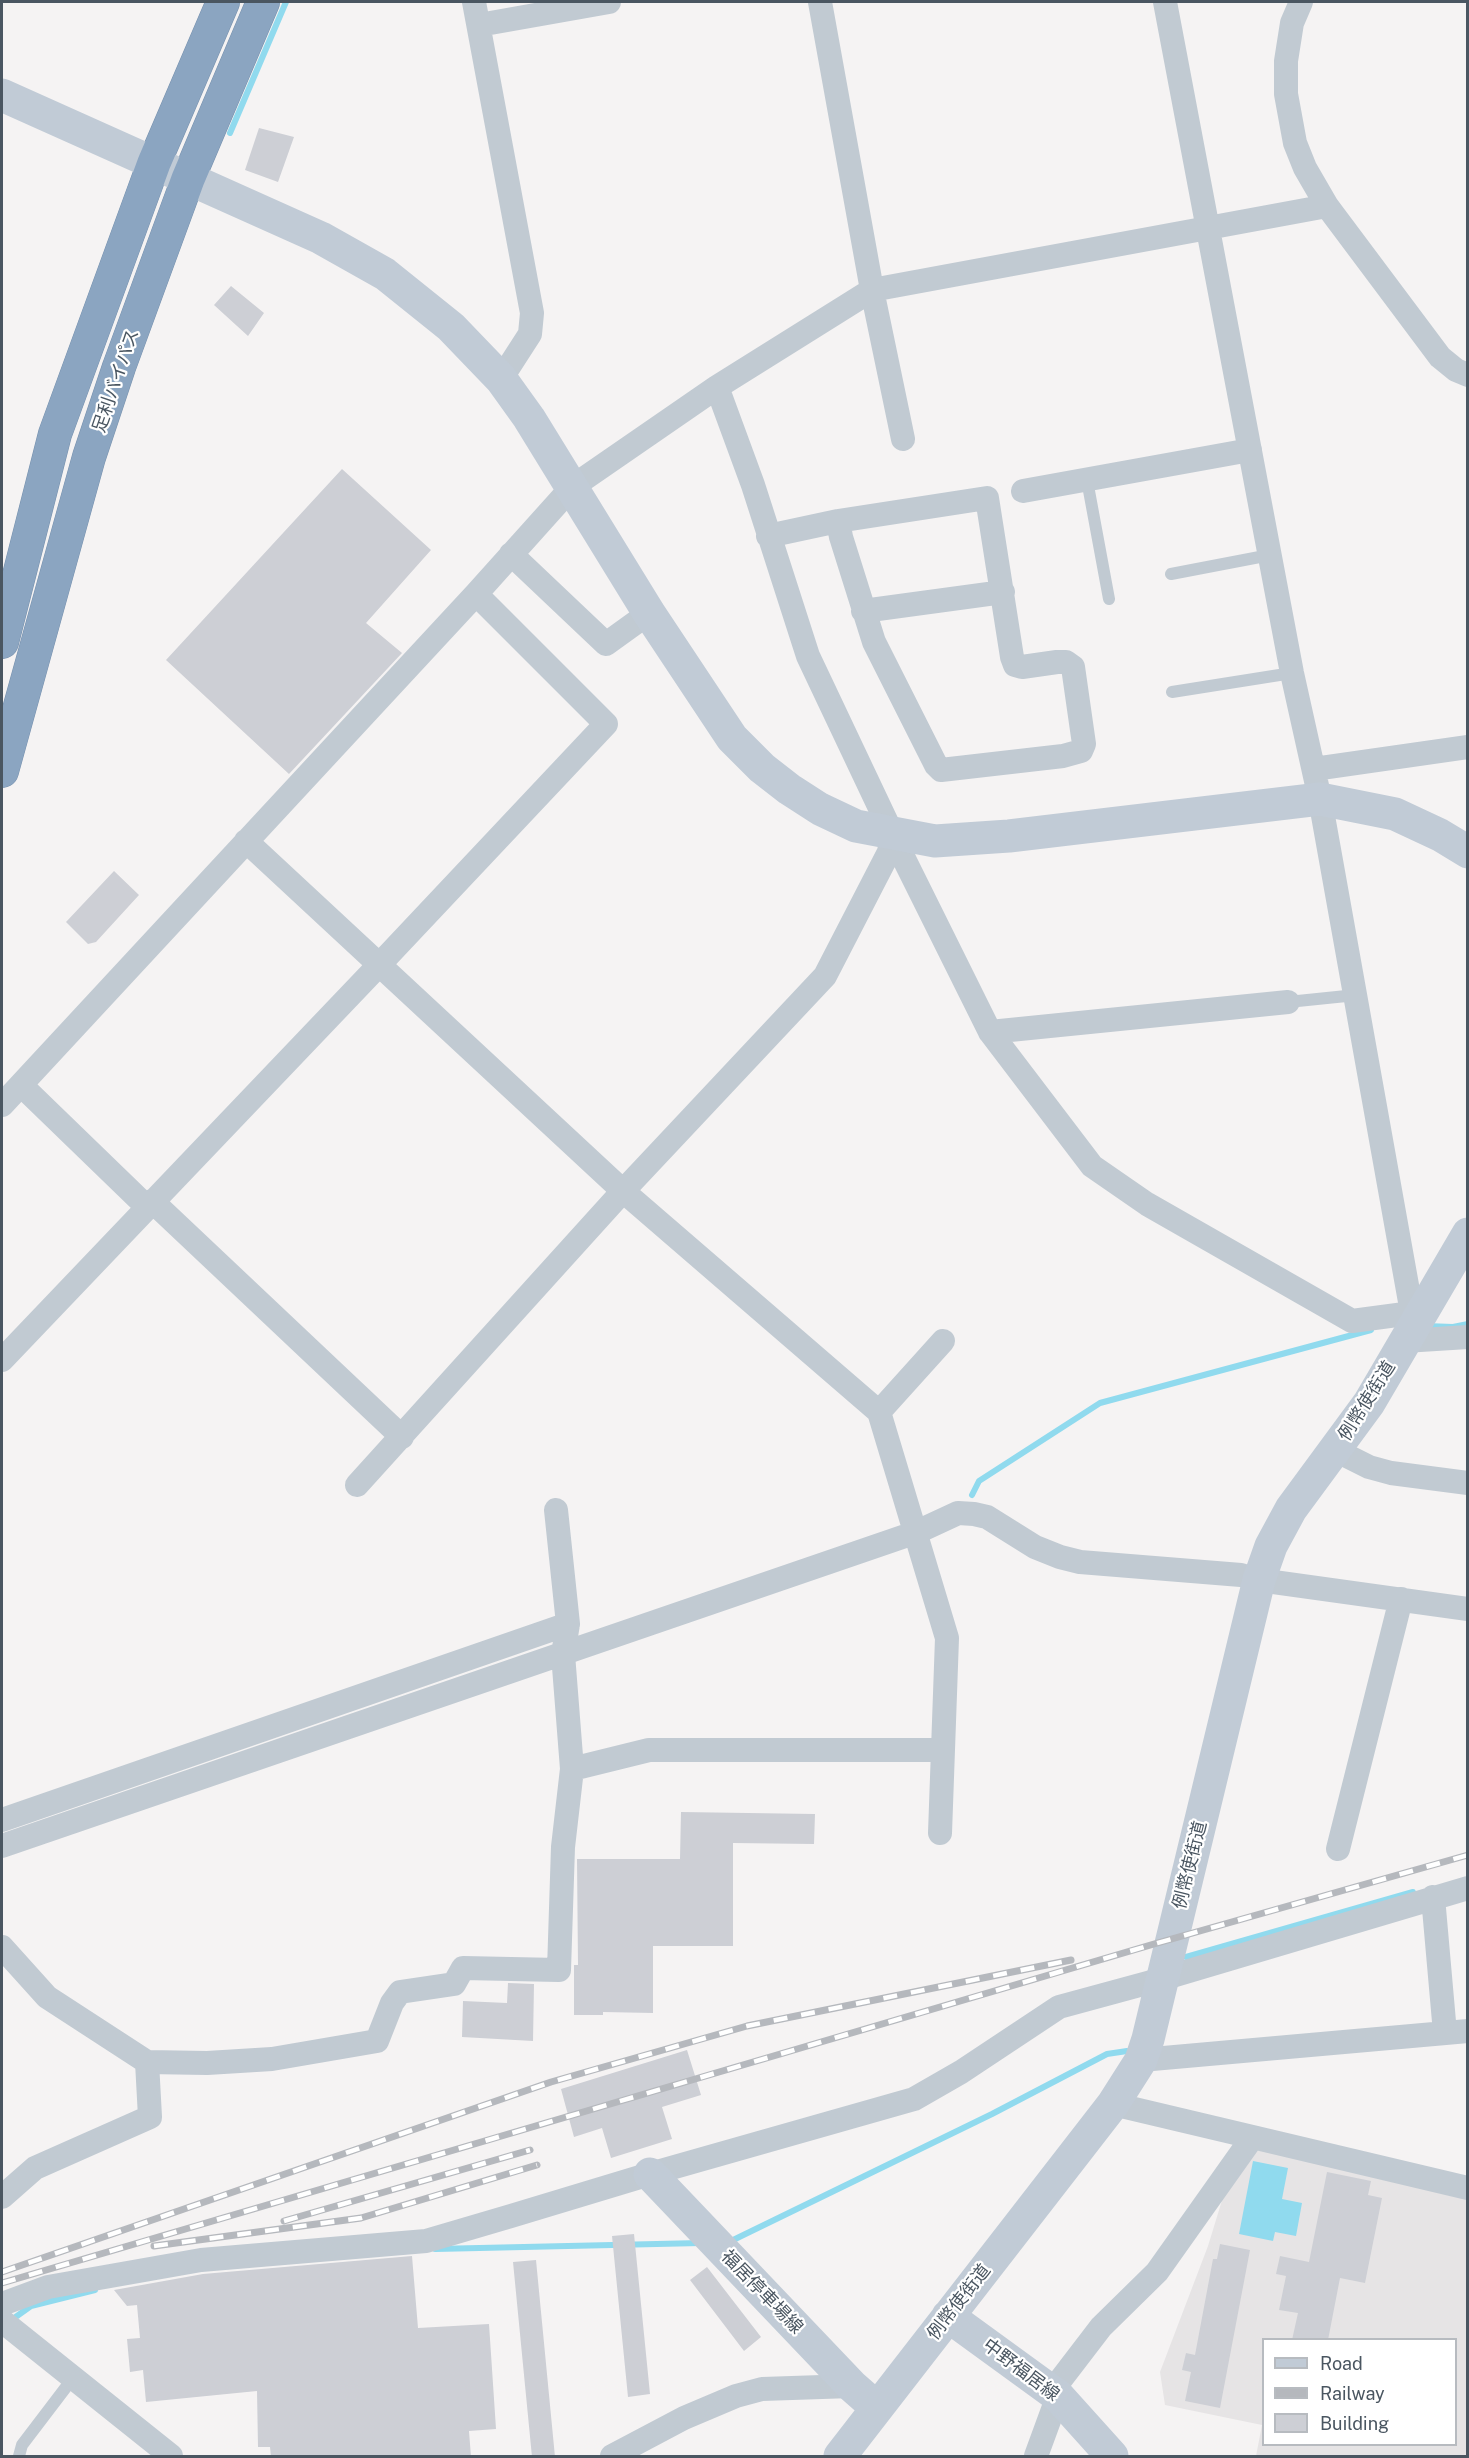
<!DOCTYPE html>
<meta charset="utf-8">
<style>
body{margin:0}
#map{position:relative;width:1469px;height:2458px;overflow:hidden;background:#f5f3f3;font-family:"Public Sans",sans-serif}
canvas{display:block}
.frame{position:absolute;inset:0;border:3px solid #4a5661;pointer-events:none}
.legend{position:absolute;left:1262px;top:2338px;width:195px;height:108px;box-sizing:border-box;background:#fff;border:2px solid #b7bbc0;margin:0;padding:8px 10px;list-style:none;font-size:18px;color:#4a5661}
.legend li{display:flex;align-items:center;gap:12px;height:30px}
.legend b{width:30px;border:2px solid #b7bbc0}
</style>
<div id="map">
<canvas width="1469" height="2458"></canvas>
<div class="frame"></div>
<ul class="legend">
<li><b style="height:8px;background:#c1cbd6"></b>Road</li>
<li><b style="height:8px;background:#b5b8bd"></b>Railway</li>
<li><b style="height:16px;background:#cdcfd5"></b>Building</li>
</ul>
</div>
<script>
const ctx = document.querySelector('canvas').getContext('2d');
ctx.lineJoin = 'round';
function fill(path, color) { ctx.fillStyle = color; ctx.fill(path, 'evenodd'); }
const poly = rows => new Path2D(rows.map(r => 'M' + r).join(''));
function strokePath(path, color, width, dash) { ctx.strokeStyle = color; ctx.lineWidth = width; ctx.lineCap = dash ? 'butt' : 'round'; ctx.setLineDash(dash || []); ctx.stroke(path); }
function drawText(font, color, halo, rows, align = 'center') {
  ctx.font = font + ' "Public Sans","Noto Sans JP",sans-serif'; ctx.lineWidth = 4.5; ctx.setLineDash([]); ctx.textBaseline = 'middle'; ctx.strokeStyle = halo; ctx.fillStyle = color; for (const [text, x, y, turn = 0] of rows) {
    ctx.save(); ctx.translate(x, y); ctx.rotate((+turn || 0) * Math.PI / 180); ctx.textAlign = isNaN(turn) ? turn : align; if (halo) ctx.strokeText(text, 0, 0); ctx.fillText(text, 0, 0); ctx.restore();
  }
}
fill(poly([
 [1255,2146,1467,2195,1467,2456,1256,2456,1262,2425,1165,2405,1160,2372,1208,2246,1227,2184],
 [1264,2340,1456,2340,1456,2444,1264,2444]
]), '#e6e4e5');
fill(poly([
 [1253,2161,1288,2168,1282,2199,1302,2203,1296,2236,1275,2232,1273,2241,1239,2234]
]), '#90daee');
strokePath(poly([
 [230,133,286,2],
 [1426,1326,1453,1327,1468,1324],
 [972,1495,979,1481,1100,1403,1371,1330],
 [1186,1957,1413,1892],
 [729,2242,992,2114,1107,2054,1127,2051],
 [435,2249,701,2243],
 [10,2321,31,2306,95,2290]
]), '#90daee', 6);
fill(poly([
 [259,128,294,137,278,182,245,170],
 [231,286,264,313,248,336,214,305],
 [342,469,431,550,366,623,402,653,289,774,166,660],
 [114,871,139,895,96,942,88,944,66,922],
 [681,1812,815,1814,814,1844,733,1843,733,1946,653,1946,653,2013,603,2012,603,2015,574,2015,574,1965,578,1965,577,1859,680,1859],
 [508,1983,534,1984,533,2041,462,2037,463,2001,507,2003],
 [687,2050,701,2095,662,2107,672,2139,611,2158,602,2128,574,2137,561,2089],
 [1327,2172,1371,2181,1368,2195,1382,2198,1365,2283,1340,2278,1328,2340,1292,2340,1298,2313,1279,2310,1286,2276,1276,2274,1280,2256,1309,2262],
 [634,2234,650,2394,628,2397,612,2236],
 [1220,2244,1250,2250,1220,2408,1185,2401,1191,2372,1182,2370,1186,2353,1195,2355,1213,2259,1217,2259],
 [412,2256,418,2328,489,2324,496,2429,469,2431,471,2457,271,2457,270,2447,258,2447,257,2391,146,2402,143,2370,130,2372,127,2339,140,2338,137,2305,127,2306,114,2290,203,2274],
 [536,2260,555,2457,532,2457,513,2262],
 [707,2267,761,2337,744,2351,690,2280]
]), '#cdcfd5');
const highway = poly([
 [2,642,55,434,154,163,223,2],
 [2,771,89,457,119,367,188,179,263,2]
]);
strokePath(highway, '#7690ad', 34);
strokePath(poly([
 [1087,480,1109,599],
 [1171,574,1270,555],
 [1172,692,1292,673],
 [1288,1002,1356,995],
 [19,2456,22,2445,73,2378]
]), '#c1cad2', 12);
strokePath(poly([
 [474,2,532,313,530,334,501,379],
 [820,2,872,290,903,439],
 [1165,2,1292,673,1320,799,1412,1313],
 [1301,2,1292,23,1286,61,1286,94,1295,143,1305,168,1327,206,1440,357,1456,370,1468,375],
 [479,25,609,2],
 [717,387,753,485,808,656,906,863,990,1032,1092,1166,1147,1204,1352,1321,1412,1313,1414,1324],
 [1023,491,1250,450],
 [768,536,838,521,987,498,1012,657,1015,665,1022,667,1057,662,1066,662,1073,667,1084,744,1081,751,1063,756,941,770,936,765,874,642,841,537,838,521],
 [511,554,606,644,649,613],
 [863,611,1003,592],
 [1314,769,1468,747],
 [246,841,623,1191,879,1412,947,1638,940,1833],
 [990,1032,1288,1002],
 [21,1085,147,1207],
 [2,1105,476,594,572,487,717,387,872,290,1327,206],
 [152,1201,402,1437],
 [1404,1341,1468,1337],
 [2,1360,379,965,606,724,476,594],
 [879,1412,943,1341],
 [1335,1450,1369,1467,1391,1473,1468,1483],
 [357,1485,623,1191,825,976,889,852,892,833],
 [572,1769,649,1750,942,1750],
 [2,1820,568,1624],
 [2,1846,917,1532,958,1513,974,1514,987,1517,1035,1547,1060,1557,1080,1562,1241,1575,1259,1580,1468,1609],
 [1338,1849,1401,1599],
 [1433,1897,1445,2033],
 [2,1947,47,1997,147,2062],
 [1141,2060,1468,2031],
 [1113,2104,1468,2188],
 [2,2197,35,2168,150,2117,147,2062,207,2063,272,2059,377,2041,392,2003,400,1992,454,1984,463,1968,559,1970,563,1847,572,1769,563,1654,568,1624,556,1510],
 [2,2304,48,2287,201,2260,426,2241,511,2216,650,2174,914,2099,961,2072,1059,2007,1162,1979,1468,1888],
 [2,2321,171,2456],
 [1052,2391,1101,2327,1157,2272,1252,2138],
 [612,2456,684,2418,736,2396,762,2389,852,2386],
 [1036,2456,1058,2396]
]), '#c1cad2', 24);
strokePath(poly([
 [2,95,321,238,385,274,451,327,501,379,529,418,649,613,732,738,762,768,789,789,820,809,856,826,935,841,1009,836,1320,799,1395,814,1440,835,1468,852],
 [650,2174,852,2386,877,2408],
 [948,2316,1058,2396,1112,2456],
 [840,2456,1113,2104,1141,2060,1148,2039,1259,1580,1271,1546,1291,1509,1369,1403,1468,1234]
]), '#c1cbd6', 33);
strokePath(highway, '#8ba5c1', 33);
const rail = poly([
 [284,2221,530,2150],
 [154,2246,361,2218,537,2165],
 [2,2272,551,2082,747,2026,1071,1960],
 [2,2283,1154,1944,1468,1855]
]);
strokePath(rail, '#b5b8bd', 7);
strokePath(rail, '#fff', 4.5, [14]);
drawText('18px', '#4a5661', '#fff', [
 ["足利バイパス",116,381,-71],
 ["例幣使街道",1367,1401,-58],
 ["例幣使街道",1190,1865,-76],
 ["福居停車場線",762,2292,46],
 ["例幣使街道",959,2302,-52],
 ["中野福居線",1021,2370,37]
]);
</script>
